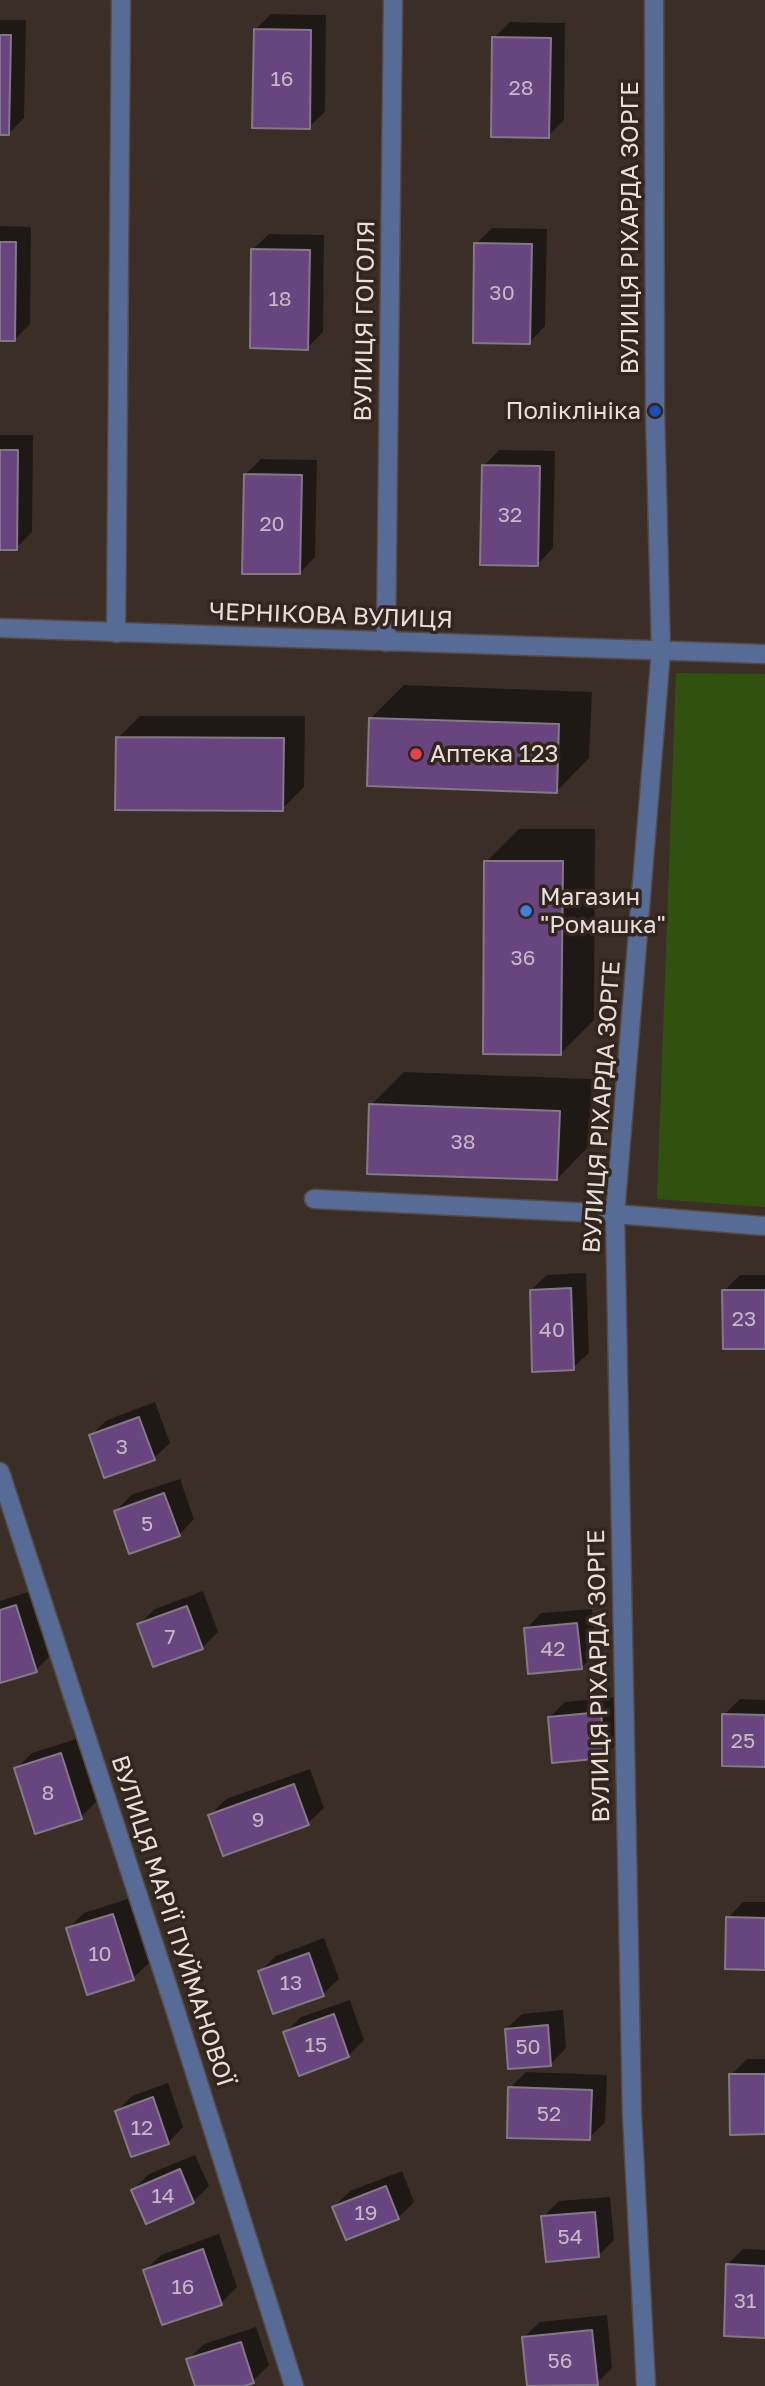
<!DOCTYPE html>
<meta charset="utf-8">
<style>
body{margin:0}
canvas{display:block;background:#3b2e27}
</style>
<canvas width="765" height="2386"></canvas>
<script>
const ctx = document.querySelector('canvas').getContext('2d');
ctx.lineJoin = 'round';
function fill(path, color) { ctx.fillStyle = color; ctx.fill(path, 'evenodd'); }
const poly = rows => new Path2D(rows.map(r => 'M' + r).join(''));
function strokePath(path, color, width, dash) { ctx.strokeStyle = color; ctx.lineWidth = width; ctx.lineCap = dash ? 'butt' : 'round'; ctx.setLineDash(dash || []); ctx.stroke(path); }
function drawText(font, color, halo, rows, align = 'center') {
  ctx.font = font + ' "Golos Text",sans-serif'; ctx.lineWidth = 7; ctx.setLineDash([]); ctx.textBaseline = 'middle'; ctx.strokeStyle = halo; ctx.fillStyle = color; for (const [text, x, y, turn = 0] of rows) {
    ctx.save(); ctx.translate(x, y); ctx.rotate((+turn || 0) * Math.PI / 180); ctx.textAlign = isNaN(turn) ? turn : align; if (halo) ctx.strokeText(text, 0, 0); ctx.fillText(text, 0, 0); ctx.restore();
  }
}
fill(poly([
 [676,673,765,674,765,1207,657,1199]
]), '#31510f');
fill(poly([
 [271,14,326,15,325,112,309,127,255,30],
 [0,20,26,20,24,118,9,133,0,133],
 [510,22,565,23,564,120,548,136,494,38],
 [0,226,31,227,30,324,14,340,0,340],
 [492,228,547,229,545,326,530,342,476,244],
 [269,234,324,235,323,332,307,348,253,249],
 [0,435,33,435,32,532,16,548,0,548],
 [499,450,555,451,553,548,538,564,484,466],
 [261,459,317,460,315,557,300,573,245,475],
 [404,685,592,692,589,758,557,791,371,718],
 [140,716,305,716,304,787,282,809,118,738],
 [519,829,595,829,594,1020,561,1053,486,862],
 [404,1072,592,1079,589,1146,557,1179,371,1105],
 [586,1273,589,1353,573,1368,531,1290,547,1275],
 [740,1275,765,1275,765,1347,724,1291],
 [155,1402,170,1443,154,1458,91,1435,107,1420],
 [180,1479,194,1519,179,1535,116,1511,131,1495],
 [31,1591,52,1654,36,1670,0,1682,0,1601],
 [203,1591,218,1632,202,1648,139,1624,155,1609],
 [592,1609,597,1652,581,1668,526,1629,541,1613],
 [616,1697,620,1740,605,1756,549,1718,565,1702],
 [740,1699,765,1700,765,1765,724,1715],
 [76,1739,97,1801,81,1817,16,1769,32,1753],
 [310,1769,324,1808,308,1823,210,1815,226,1799],
 [128,1899,149,1963,133,1978,68,1929,84,1913],
 [743,1902,765,1902,765,1968,728,1918],
 [324,1938,339,1979,323,1994,260,1971,276,1956],
 [350,2000,364,2040,348,2056,285,2033,301,2017],
 [563,2010,566,2048,551,2064,506,2029,522,2014],
 [747,2059,765,2059,765,2132,731,2075],
 [526,2072,607,2075,605,2122,589,2138,510,2088],
 [168,2083,183,2127,168,2143,117,2111,132,2096],
 [195,2155,209,2186,193,2202,133,2190,149,2174],
 [402,2171,414,2202,398,2218,334,2207,350,2191],
 [610,2197,614,2240,598,2256,543,2217,559,2201],
 [219,2234,237,2287,221,2303,145,2271,161,2255],
 [743,2249,765,2250,765,2336,727,2265],
 [607,2315,612,2368,597,2383,529,2386,524,2337,540,2322],
 [256,2327,269,2365,253,2381,238,2386,197,2386,188,2360,204,2344]
]), '#0007');
const building = poly([
 [254,29,311,30,310,129,252,128,254,29],
 [0,35,11,35,9,135,0,135,0,35],
 [492,37,551,38,549,138,491,137,492,37],
 [0,242,16,242,15,341,0,341,0,242],
 [474,243,532,244,530,344,473,343,474,243],
 [251,249,310,250,308,350,250,348,251,249],
 [0,450,18,450,17,550,0,550,0,450],
 [482,465,540,466,538,566,480,565,482,465],
 [244,474,302,475,300,574,242,574,244,474],
 [369,718,559,724,557,793,367,786,369,718],
 [116,737,284,738,283,811,115,810,116,737],
 [484,861,563,861,561,1055,483,1054,484,861],
 [369,1104,560,1111,557,1180,367,1174,369,1104],
 [571,1288,574,1370,532,1372,530,1290,571,1288],
 [722,1290,765,1290,765,1349,723,1349,722,1290],
 [139,1417,155,1460,104,1478,89,1435,139,1417],
 [164,1493,180,1536,129,1554,114,1511,164,1493],
 [16,1605,37,1672,0,1683,0,1610,16,1605],
 [187,1606,203,1649,153,1667,137,1624,187,1606],
 [577,1623,582,1669,528,1674,524,1628,577,1623],
 [601,1712,605,1758,552,1763,548,1717,601,1712],
 [722,1714,765,1715,765,1767,722,1766,722,1714],
 [61,1753,82,1819,35,1834,14,1768,61,1753],
 [294,1784,309,1825,223,1856,208,1815,294,1784],
 [113,1914,134,1980,87,1995,66,1928,113,1914],
 [726,1917,765,1918,765,1970,725,1969,726,1917],
 [309,1953,324,1996,273,2014,258,1971,309,1953],
 [334,2014,349,2057,299,2076,283,2032,334,2014],
 [548,2025,551,2066,508,2069,505,2029,548,2025],
 [729,2074,765,2074,765,2134,730,2135,729,2074],
 [508,2087,592,2090,590,2140,507,2138,508,2087],
 [153,2097,169,2144,131,2157,115,2111,153,2097],
 [180,2169,194,2203,146,2224,131,2190,180,2169],
 [386,2186,399,2219,346,2240,332,2207,386,2186],
 [595,2212,599,2257,546,2262,541,2216,595,2212],
 [203,2249,222,2305,162,2325,143,2270,203,2249],
 [726,2264,765,2266,765,2338,724,2336,726,2264],
 [592,2330,598,2385,527,2386,522,2337,592,2330],
 [241,2342,254,2383,244,2386,195,2386,186,2359,241,2342]
]);
fill(building, '#694580');
strokePath(building, '#827987', 2);
const minor = poly([
 [0,628,765,654],
 [116,633,121,0],
 [386,642,393,0],
 [314,1199,615,1214,765,1226],
 [0,1472,174,2006,294,2386]
]);
const tertiary = poly([
 [646,2386,632,2115,615,1214,661,651,655,411,654,0]
]);
strokePath(minor, '#574a44', 21);
strokePath(tertiary, '#574a44', 21);
strokePath(minor, '#566b96', 18);
strokePath(tertiary, '#566b96', 18);
for (const [x, y, r, color] of [
 [655,411,7,"#1a4fb4"],
 [416,754,7,"#e0444e"],
 [526,911,7,"#3f7fe0"]
]) { const dot = new Path2D(); dot.arc(x, y, r, 0, 2 * Math.PI); ctx.fillStyle = color; ctx.fill(dot); strokePath(dot, '#31251d', 2.5); }
drawText('21px', '#c8b8c4', null, [
 ["16",282,79],
 ["28",521,88],
 ["30",502,293],
 ["18",280,299],
 ["32",510,515],
 ["20",272,524],
 ["36",523,958],
 ["38",463,1142],
 ["23",744,1319],
 ["40",552,1330],
 ["3",122,1447],
 ["5",147,1524],
 ["7",170,1637],
 ["42",553,1649],
 ["25",743,1741],
 ["8",48,1793],
 ["9",258,1820],
 ["10",100,1954],
 ["13",291,1983],
 ["15",316,2045],
 ["50",528,2047],
 ["52",549,2114],
 ["12",142,2128],
 ["14",163,2196],
 ["19",366,2213],
 ["54",570,2237],
 ["16",183,2287],
 ["31",745,2301],
 ["56",560,2361]
]);
drawText('24px', '#e7dfda', '#31251d', [
 ["ВУЛИЦЯ РІХАРДА ЗОРГЕ",630,228,-90],
 ["ВУЛИЦЯ ГОГОЛЯ",365,321,-89],
 ["ЧЕРНІКОВА ВУЛИЦЯ",331,616,2],
 ["ВУЛИЦЯ РІХАРДА ЗОРГЕ",602,1107,-86],
 ["ВУЛИЦЯ РІХАРДА ЗОРГЕ",599,1676,-91],
 ["ВУЛИЦЯ МАРІЇ ПУЙМАНОВОЇ",172,1921,72]
]);
drawText('24px', '#e7dfda', '#31251d', [
 ["Поліклініка",641,411,"right"],
 ["Аптека 123",430,754],
 ["Магазин",540,897],
 ["\"Ромашка\"",540,925]
], 'left');
</script>
